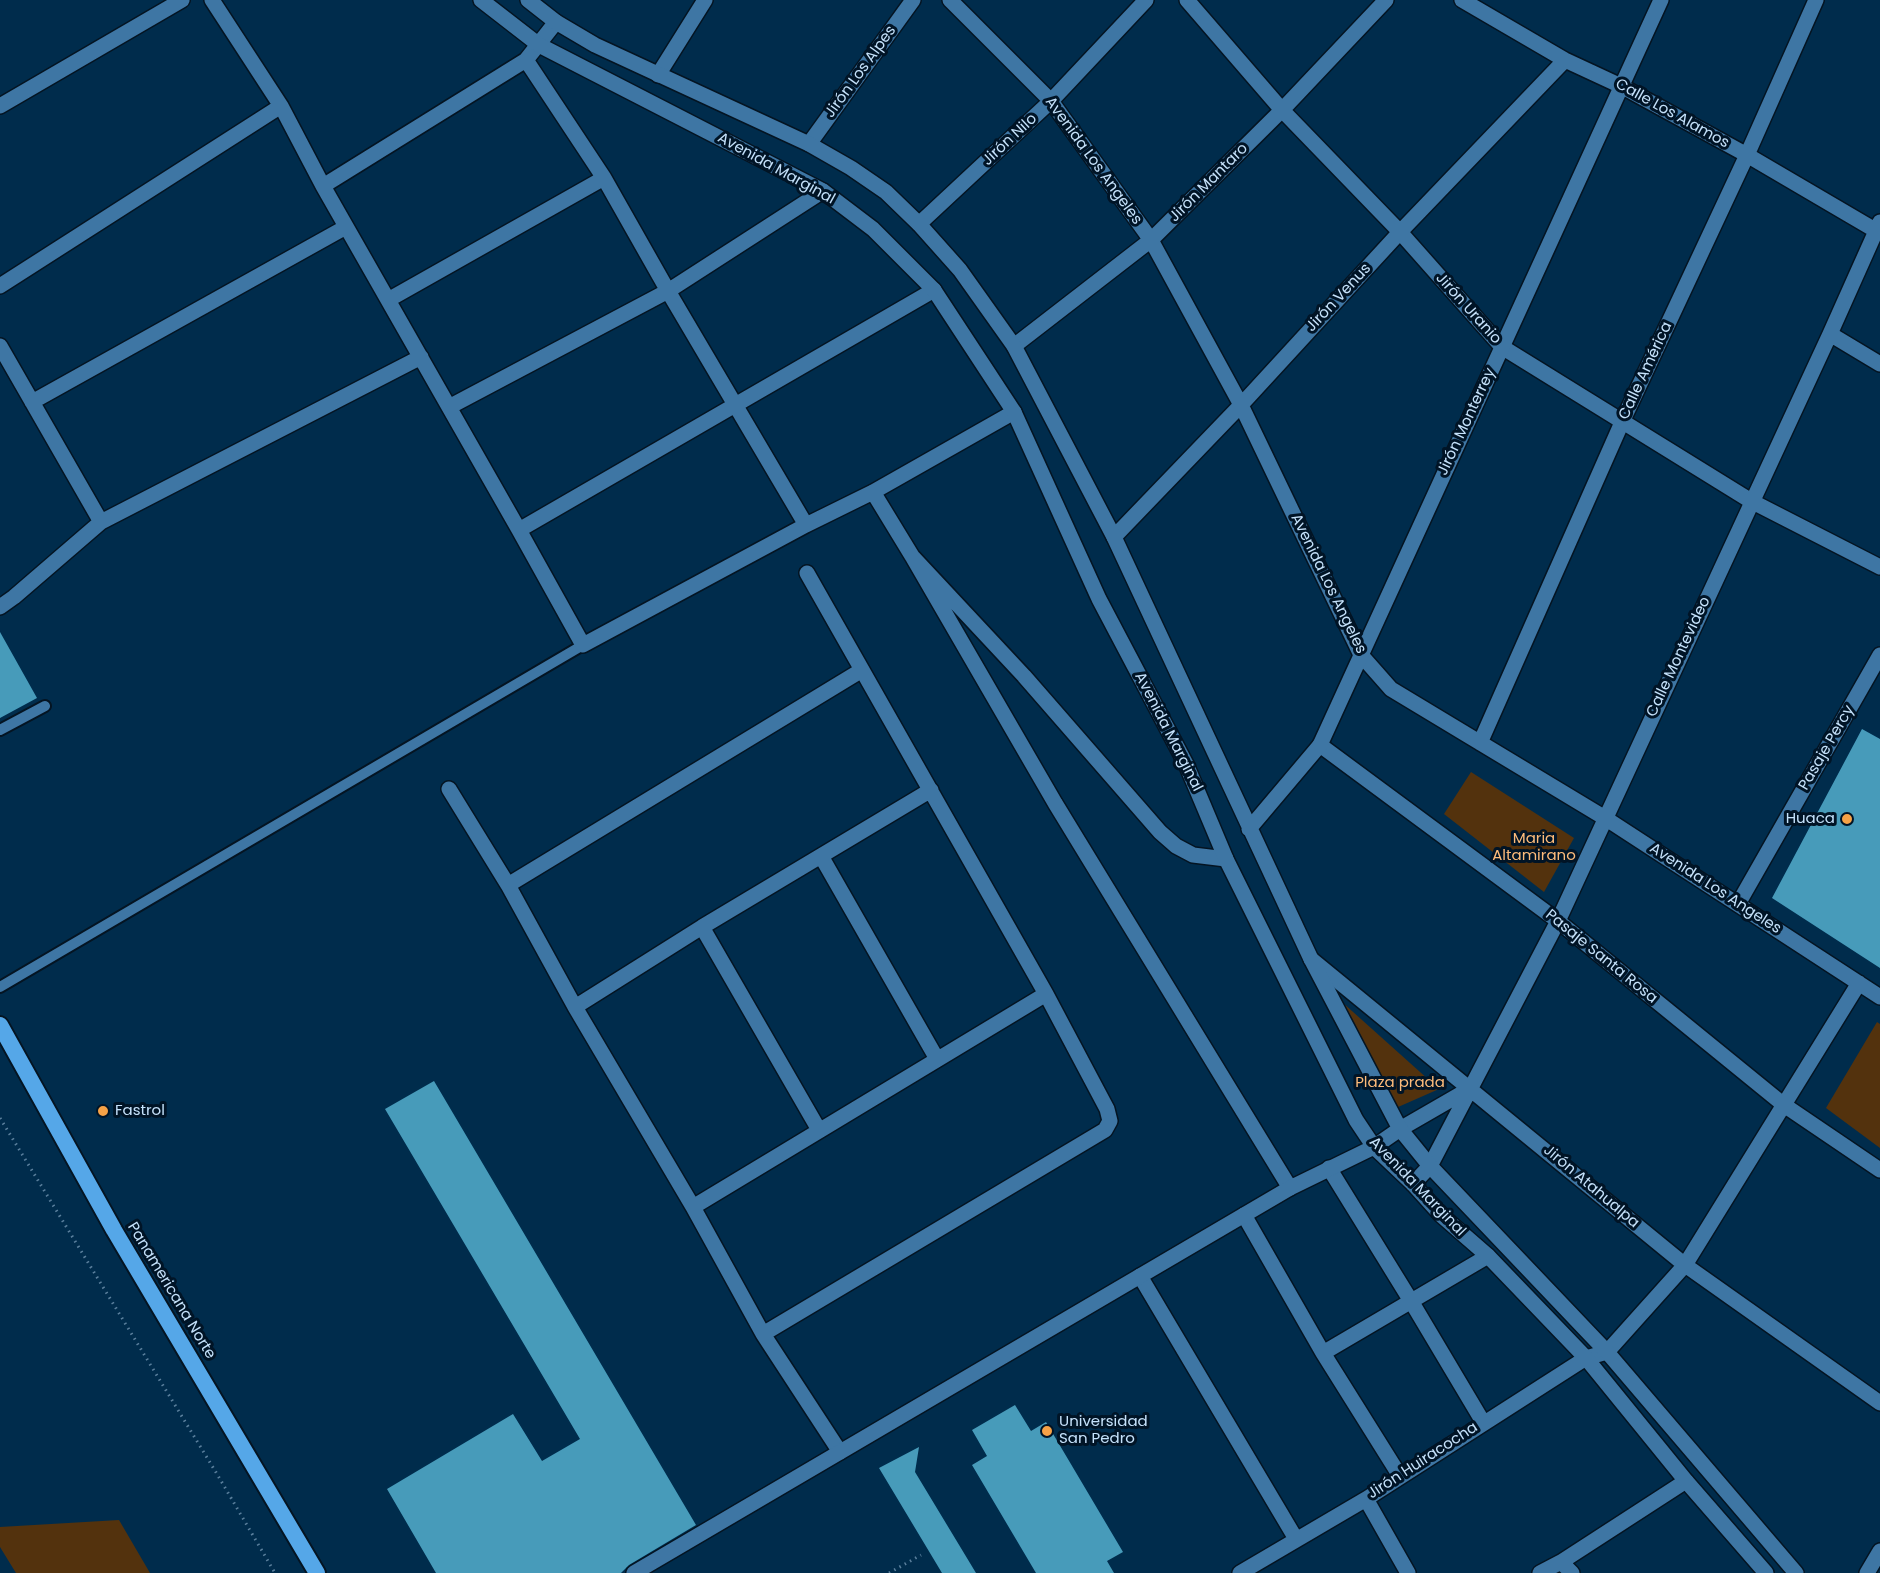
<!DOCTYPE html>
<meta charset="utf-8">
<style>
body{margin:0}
canvas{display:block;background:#002c4c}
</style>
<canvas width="1880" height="1573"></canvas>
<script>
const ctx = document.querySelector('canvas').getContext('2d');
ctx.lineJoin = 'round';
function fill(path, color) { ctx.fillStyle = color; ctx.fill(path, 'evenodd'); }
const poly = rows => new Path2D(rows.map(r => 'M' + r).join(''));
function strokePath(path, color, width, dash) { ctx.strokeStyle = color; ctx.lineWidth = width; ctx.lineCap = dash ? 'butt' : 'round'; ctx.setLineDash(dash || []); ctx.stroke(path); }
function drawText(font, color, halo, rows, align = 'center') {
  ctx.font = font + ' Poppins,sans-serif'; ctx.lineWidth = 6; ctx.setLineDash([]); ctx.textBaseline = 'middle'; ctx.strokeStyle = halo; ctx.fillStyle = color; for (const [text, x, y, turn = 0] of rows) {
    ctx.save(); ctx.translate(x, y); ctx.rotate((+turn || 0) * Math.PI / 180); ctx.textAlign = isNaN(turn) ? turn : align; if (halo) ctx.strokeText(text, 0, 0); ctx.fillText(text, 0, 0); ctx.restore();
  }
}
fill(poly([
 [1471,772,1574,838,1544,892,1444,814],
 [1333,994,1439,1089,1389,1111],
 [1877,1022,1880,1024,1880,1148,1826,1108],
 [119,1520,150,1573,16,1573,0,1547,0,1527]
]), '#53320d');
fill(poly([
 [0,632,37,698,0,718],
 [1862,729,1880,739,1880,968,1772,898],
 [434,1081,696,1525,629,1565,621,1573,436,1573,387,1489,513,1414,542,1461,580,1439,385,1109],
 [1015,1405,1031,1431,1046,1422,1123,1552,1107,1561,1114,1573,1036,1573,972,1465,987,1456,972,1430],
 [919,1447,915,1472,976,1573,942,1573,879,1468]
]), '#479bba');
const service = poly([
 [0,730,45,706],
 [0,987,583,645]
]);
const minor = poly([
 [212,0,281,106,323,186,519,530,583,645,806,525,873,492,1014,412],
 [950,0,1051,101,1151,240,1241,405,1361,655,1391,689,1605,818,1880,997],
 [1187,0,1282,110,1400,232,1502,347,1751,501,1880,567],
 [1462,0,1565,60,1621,86,1747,155,1880,233],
 [526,60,604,178,668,291,806,525],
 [658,75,705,0],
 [0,106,182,0],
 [809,144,913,0],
 [323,186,526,60,556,22],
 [919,224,1051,101,1146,0],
 [0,286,281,106],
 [388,300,604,178],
 [1830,334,1880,364],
 [0,346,101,522],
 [1014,346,1151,240,1282,110,1386,0],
 [32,402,346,227],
 [449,407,668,291,823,191],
 [873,492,912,556,1024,676,1160,832,1176,846,1193,855,1226,859],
 [519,530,934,290],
 [1114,537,1241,405,1400,232,1565,60],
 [912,556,1055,803,1290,1188],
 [0,607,14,597,101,522,421,357],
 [1480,743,1623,420,1747,155,1816,0],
 [1320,745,1558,921,1784,1105,1880,1170],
 [449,789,508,885,575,1007,693,1207,763,1334,840,1452],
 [821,856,937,1059],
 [508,885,862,670],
 [1738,904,1880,655],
 [702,927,819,1130],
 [1311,959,1685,1265,1880,1403],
 [575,1007,702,927,931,790],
 [1400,1129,1471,1088],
 [1329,1168,1411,1301,1483,1422],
 [1413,1184,1430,1166,1558,921,1830,334,1880,222],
 [693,1207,1046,994],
 [1244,1215,1323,1353,1400,1476],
 [1140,1276,1296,1539],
 [763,1334,1105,1130,1110,1121,1107,1109,1046,994,807,573],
 [1323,1353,1488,1256],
 [1366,1499,1408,1573],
 [1561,1562,1572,1573],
 [1240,1573,1366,1499,1586,1358,1607,1352,1685,1265,1859,983],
 [1540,1573,1561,1562,1686,1481],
 [1867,1573,1880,1551]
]);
const secondary = poly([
 [481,0,539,45,823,191,873,229,934,290,1014,412,1099,599,1186,764,1226,859,1356,1120,1374,1147,1413,1184,1441,1215,1488,1256,1586,1358,1686,1481,1766,1573],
 [528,0,556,22,595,45,809,144,851,168,886,192,919,224,960,270,1014,346,1114,537,1311,959,1400,1129,1430,1166,1607,1352,1796,1573],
 [1249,829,1320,745,1661,0],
 [634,1573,1290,1188,1374,1147,1400,1129]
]);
const trunk = poly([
 [0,1025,114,1230,317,1573]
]);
strokePath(service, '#041422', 14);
strokePath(minor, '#041422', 18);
strokePath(secondary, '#041422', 18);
strokePath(trunk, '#041422', 20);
strokePath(poly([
 [0,1118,217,1474,275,1573],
 [889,1573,921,1555]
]), '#5a7f9c', 3, [1.5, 4.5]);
strokePath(service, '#3e76a4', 10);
strokePath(minor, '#3e76a4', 15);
strokePath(secondary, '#3e76a4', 15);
strokePath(trunk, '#55a7e8', 16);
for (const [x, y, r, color] of [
 [1847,819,6,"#f6a247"],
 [103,1111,6,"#f6a247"],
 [1047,1431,6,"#f6a247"]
]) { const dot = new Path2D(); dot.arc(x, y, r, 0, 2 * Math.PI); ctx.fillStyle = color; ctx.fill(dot); strokePath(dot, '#001426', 2); }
drawText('15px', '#c5e2fb', '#001426', [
 ["Jirón Los Alpes",861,72,-54],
 ["Calle Los Alamos",1672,114,29],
 ["Jirón Nilo",1010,140,-43],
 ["Avenida Los Angeles",1093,161,54],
 ["Avenida Marginal",776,169,29],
 ["Jirón Mantaro",1209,183,-45],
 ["Jirón Venus",1339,298,-47],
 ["Jirón Uranio",1468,309,48],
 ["Calle América",1646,371,-65],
 ["Jirón Monterrey",1467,422,-65],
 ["Avenida Los Angeles",1328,584,64],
 ["Calle Montevideo",1679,657,-65],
 ["Avenida Marginal",1168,732,63],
 ["Pasaje Percy",1827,748,-60],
 ["Avenida Los Angeles",1715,889,33],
 ["Pasaje Santa Rosa",1601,957,39],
 ["Avenida Marginal",1417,1187,46],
 ["Jirón Atahualpa",1591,1187,40],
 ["Panamericana Norte",171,1291,59],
 ["Jirón Huiracocha",1423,1461,-33]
]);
drawText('15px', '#c5e2fb', '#001426', [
 ["Huaca",1835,819,"right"],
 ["Fastrol",115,1111],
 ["Universidad",1059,1422],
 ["San Pedro",1059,1439]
], 'left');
drawText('15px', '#fdbc7b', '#001426', [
 ["Maria",1534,839],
 ["Altamirano",1534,856],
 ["Plaza prada",1400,1083]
]);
</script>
